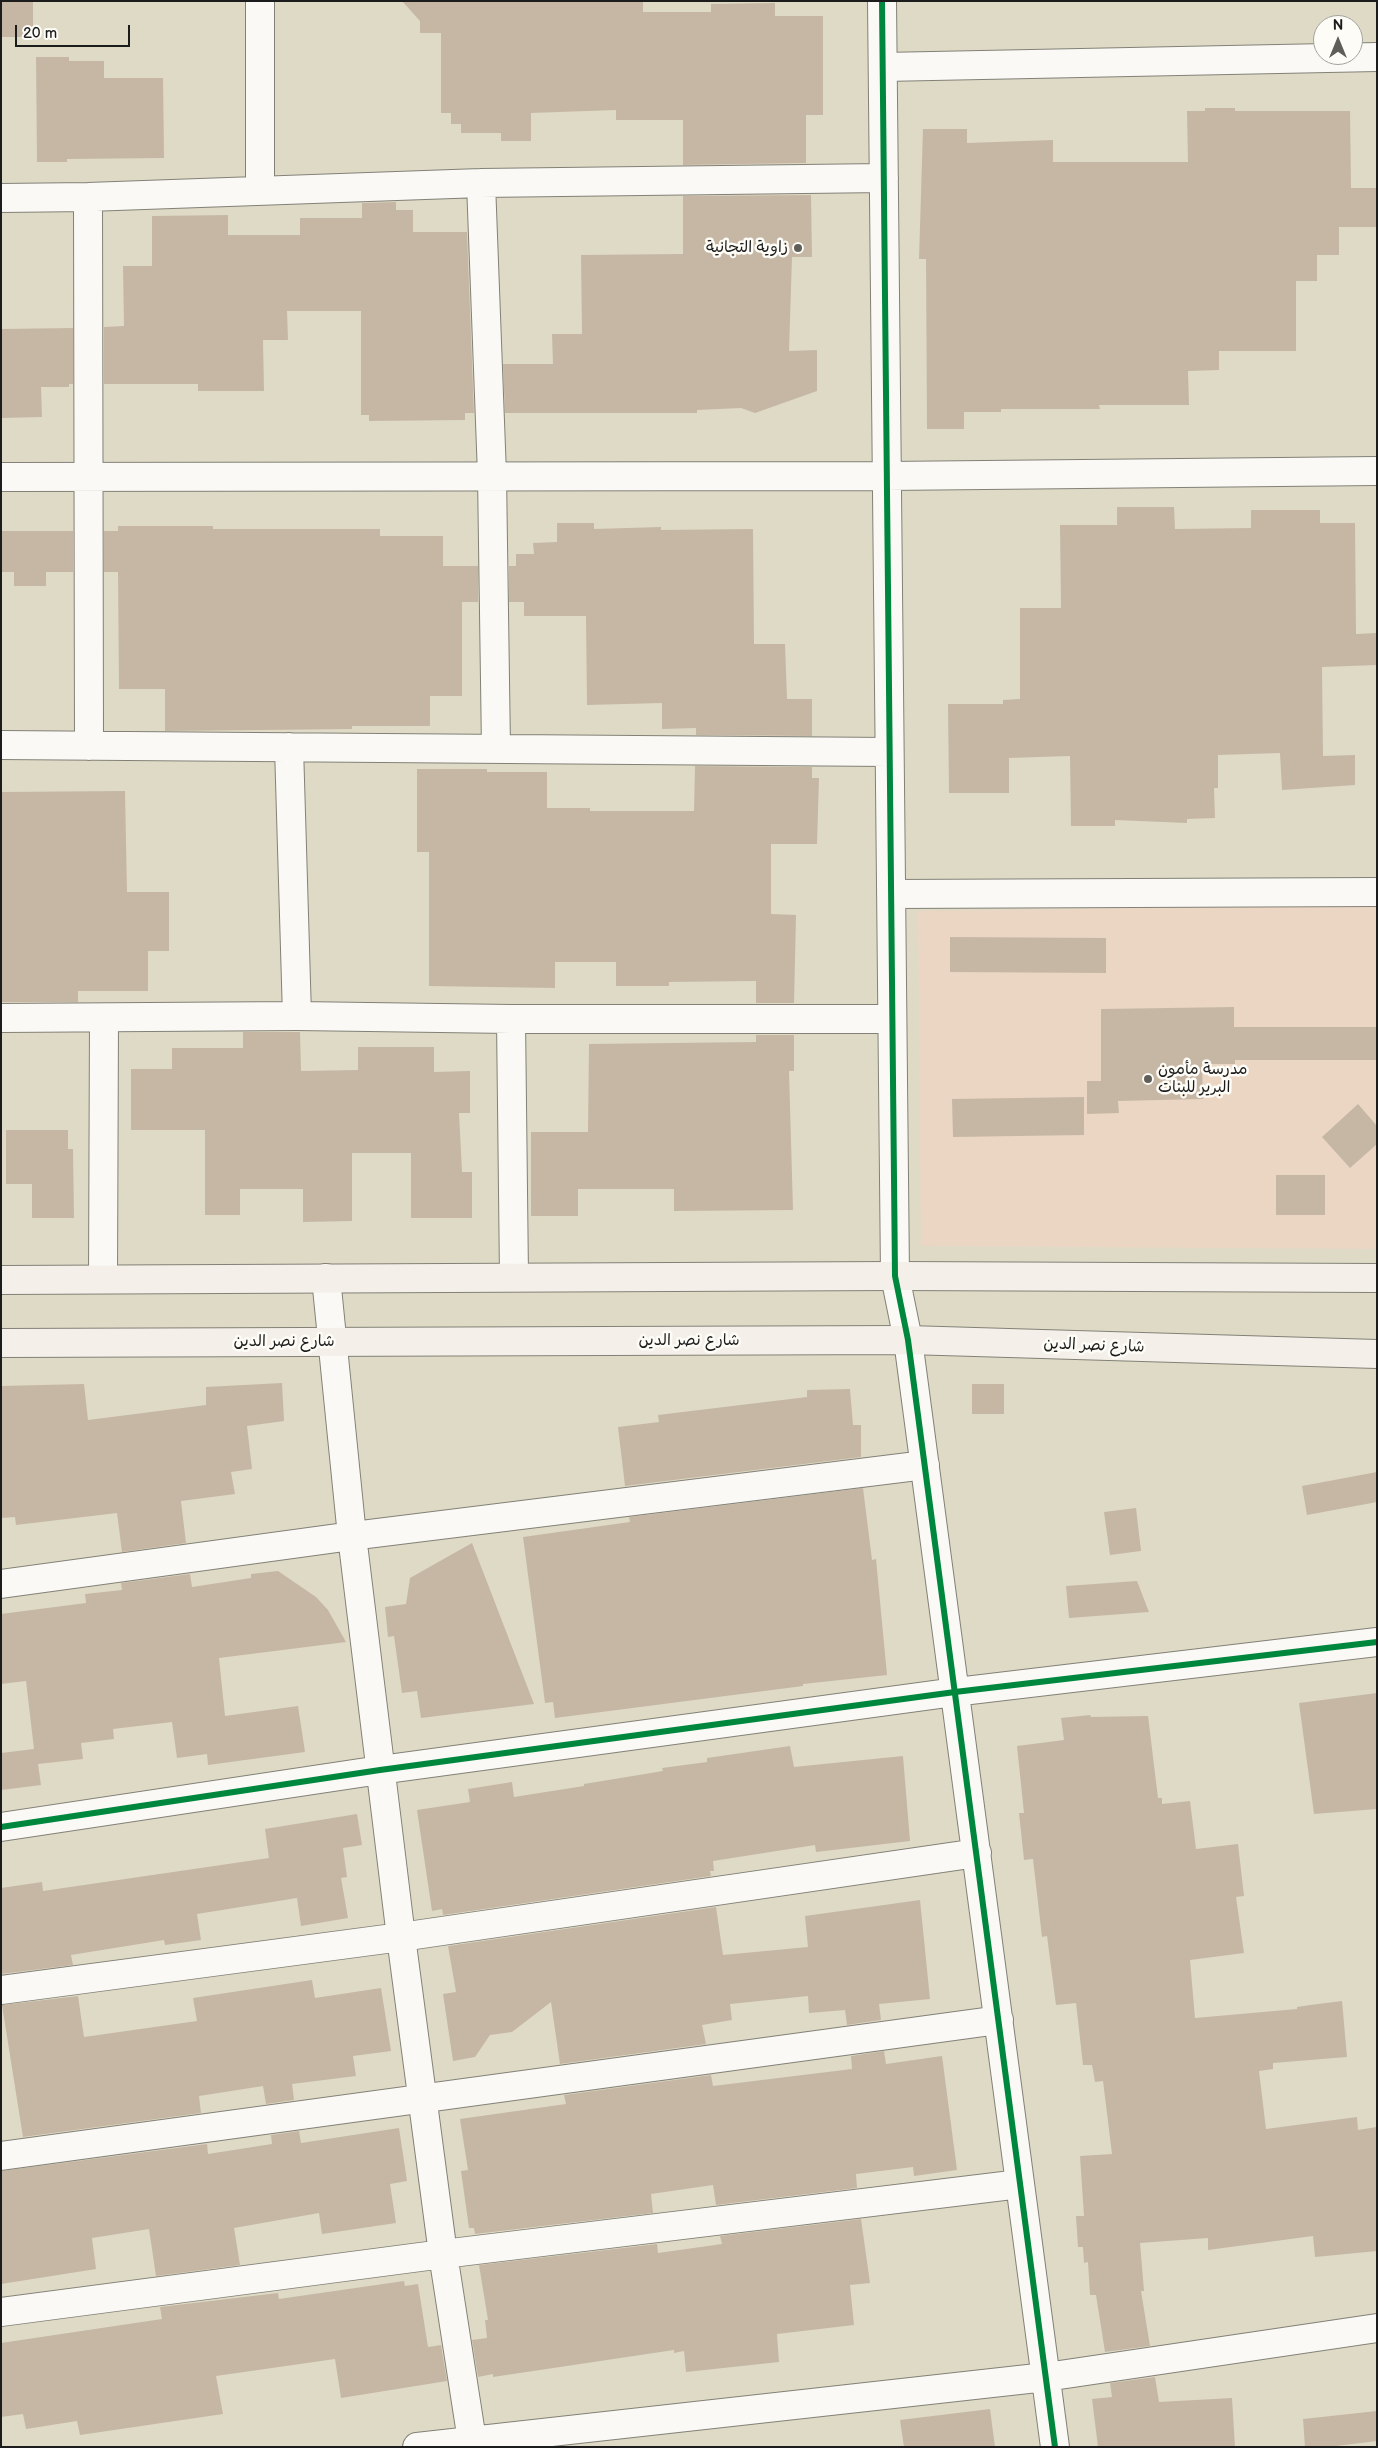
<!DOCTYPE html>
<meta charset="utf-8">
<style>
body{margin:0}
#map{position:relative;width:1378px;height:2448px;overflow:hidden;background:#dedac6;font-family:"Balsamiq Sans",sans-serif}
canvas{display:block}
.frame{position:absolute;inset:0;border:2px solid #1c1c1c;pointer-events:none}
.north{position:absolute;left:1313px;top:15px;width:50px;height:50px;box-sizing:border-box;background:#fdfcf7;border:1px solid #a3a29f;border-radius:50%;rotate:0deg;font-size:14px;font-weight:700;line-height:20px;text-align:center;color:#1c1c1c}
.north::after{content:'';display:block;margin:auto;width:18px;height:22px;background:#605e58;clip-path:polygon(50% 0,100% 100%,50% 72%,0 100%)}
.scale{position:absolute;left:15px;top:25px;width:115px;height:22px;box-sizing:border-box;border:2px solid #1c1c1c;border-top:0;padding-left:6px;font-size:15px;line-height:18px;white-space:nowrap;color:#1c1c1c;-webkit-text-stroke:4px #fdfcf7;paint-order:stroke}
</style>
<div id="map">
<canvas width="1378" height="2448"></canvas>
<div class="frame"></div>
<div class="north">N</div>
<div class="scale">20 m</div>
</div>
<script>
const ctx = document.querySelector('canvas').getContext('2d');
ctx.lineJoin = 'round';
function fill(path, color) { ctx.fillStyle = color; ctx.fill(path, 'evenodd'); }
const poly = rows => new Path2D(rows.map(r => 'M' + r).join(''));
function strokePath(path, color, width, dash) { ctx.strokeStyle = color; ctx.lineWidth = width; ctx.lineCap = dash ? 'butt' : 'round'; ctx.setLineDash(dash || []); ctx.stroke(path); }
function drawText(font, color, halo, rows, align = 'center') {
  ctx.font = font + ' "Balsamiq Sans","Playpen Sans Arabic",sans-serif'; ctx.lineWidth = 5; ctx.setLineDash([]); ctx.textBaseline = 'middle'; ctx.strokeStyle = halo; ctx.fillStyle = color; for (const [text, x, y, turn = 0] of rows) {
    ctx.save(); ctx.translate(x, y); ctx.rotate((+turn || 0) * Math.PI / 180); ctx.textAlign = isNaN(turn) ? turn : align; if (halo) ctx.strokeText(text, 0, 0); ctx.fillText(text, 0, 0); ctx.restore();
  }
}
fill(poly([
 [1377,905,1377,1249,921,1246,918,911]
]), '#ebd6c4');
fill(poly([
 [1,1,33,1,33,37,1,37],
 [402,1,643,1,643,12,711,12,711,4,775,3,775,16,823,16,823,115,806,115,806,163,683,165,683,120,616,120,616,110,531,113,531,141,501,141,501,133,461,133,461,124,451,124,451,113,441,113,441,33,420,33,420,21],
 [36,57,69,57,69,61,104,61,104,78,163,78,164,158,67,159,67,162,37,162],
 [1205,108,1235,108,1235,111,1350,111,1351,188,1377,188,1377,227,1339,227,1339,255,1317,255,1317,281,1296,281,1296,351,1219,351,1219,370,1188,371,1189,405,1099,405,1100,409,1001,409,1001,412,964,412,964,429,927,429,926,259,919,259,923,129,967,129,967,143,1053,140,1053,162,1188,162,1187,111,1205,111],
 [811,195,812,257,792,257,789,351,817,350,817,391,755,413,741,408,697,410,697,413,505,413,503,364,553,364,552,334,582,334,581,255,683,254,683,196],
 [396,202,396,210,413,210,413,232,467,232,474,413,465,413,465,420,369,421,369,415,361,415,361,311,287,311,288,340,263,340,264,391,198,391,198,384,104,384,104,327,124,326,123,266,152,266,152,216,228,215,228,235,300,235,300,218,362,218,362,203],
 [73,328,73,384,69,384,69,387,41,387,42,417,1,418,1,329],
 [1117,507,1174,507,1175,529,1251,528,1251,510,1320,510,1320,523,1355,523,1356,634,1377,633,1377,665,1322,667,1323,756,1355,755,1355,785,1282,790,1280,753,1218,755,1218,788,1214,788,1215,818,1187,819,1187,823,1115,820,1115,826,1071,826,1070,756,1009,758,1009,793,949,793,948,704,1003,704,1003,700,1020,699,1020,608,1061,608,1060,525,1117,525],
 [557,523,594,523,594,529,661,527,661,530,753,529,754,644,785,644,787,699,812,699,812,736,696,735,696,728,662,729,662,703,587,705,586,616,524,616,524,602,509,602,509,566,516,566,516,554,534,554,533,543,557,542],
 [118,526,213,526,213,529,380,529,380,536,443,536,443,566,478,566,478,602,462,602,462,696,430,696,430,726,352,726,352,729,165,731,165,689,119,689,118,572,104,572,104,531,118,531],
 [1,531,73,531,73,572,46,572,46,586,14,586,14,572,1,572],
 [695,766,812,767,812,778,819,778,817,844,771,844,771,914,796,915,794,1003,756,1003,756,981,669,982,669,986,616,986,616,962,555,962,555,988,429,986,429,852,417,852,417,769,487,769,487,772,547,772,547,808,590,808,590,811,694,811],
 [125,791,127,892,169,892,169,951,148,951,148,991,78,991,78,1002,1,1002,1,792],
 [950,937,1106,938,1106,973,950,972],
 [1234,1007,1234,1027,1377,1027,1377,1060,1235,1060,1235,1064,1202,1064,1203,1099,1118,1101,1119,1113,1087,1114,1087,1081,1101,1081,1101,1009],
 [243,1032,300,1032,301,1071,358,1070,358,1047,434,1047,434,1072,470,1071,470,1113,459,1113,462,1172,472,1172,472,1218,411,1218,411,1153,352,1153,352,1221,303,1222,303,1189,240,1189,240,1215,205,1215,205,1130,131,1130,131,1069,172,1069,172,1048,243,1048],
 [756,1035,794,1035,794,1071,789,1071,793,1210,674,1211,674,1189,578,1189,578,1216,531,1216,531,1132,588,1132,589,1044,756,1042],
 [1084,1097,1084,1135,953,1137,952,1099],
 [1358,1104,1377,1126,1377,1144,1350,1168,1322,1137],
 [6,1130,68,1130,68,1149,73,1149,74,1218,32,1218,32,1184,6,1184],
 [1276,1175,1325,1175,1325,1215,1276,1215],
 [282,1383,284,1421,247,1426,252,1469,231,1472,235,1494,181,1501,186,1543,122,1552,117,1513,16,1525,15,1517,1,1518,1,1386,84,1384,88,1420,206,1405,206,1387],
 [972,1384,1004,1384,1004,1414,972,1414],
 [850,1389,853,1425,861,1425,861,1457,625,1486,618,1427,659,1422,658,1415,807,1397,807,1390],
 [1377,1472,1377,1502,1307,1515,1302,1486],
 [863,1488,872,1560,876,1559,887,1675,803,1684,803,1686,555,1718,553,1702,545,1703,523,1537,630,1522,629,1517],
 [1136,1508,1141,1551,1110,1555,1104,1512],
 [472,1543,534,1704,421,1718,417,1691,402,1693,394,1636,388,1637,385,1607,406,1604,410,1578],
 [278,1571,316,1597,328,1610,346,1642,219,1658,225,1716,298,1706,305,1752,208,1765,207,1754,177,1758,172,1722,113,1729,114,1739,81,1743,83,1759,38,1764,41,1785,1,1790,1,1753,34,1749,26,1681,1,1684,1,1614,86,1603,85,1594,122,1590,121,1583,190,1574,192,1587,251,1578,251,1574],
 [1137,1581,1149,1612,1069,1618,1066,1586],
 [1377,1693,1377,1809,1314,1814,1299,1703],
 [1090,1715,1091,1717,1148,1716,1158,1798,1162,1798,1162,1804,1190,1801,1196,1849,1238,1844,1244,1896,1236,1897,1244,1953,1190,1960,1195,2018,1297,2009,1297,2007,1310,2005,1342,2001,1347,2057,1273,2063,1273,2069,1259,2071,1266,2129,1357,2117,1358,2130,1377,2127,1377,2251,1315,2257,1313,2236,1208,2250,1208,2238,1140,2243,1144,2291,1141,2291,1150,2346,1105,2352,1096,2295,1090,2295,1088,2262,1084,2263,1083,2247,1078,2247,1076,2216,1084,2216,1080,2156,1112,2154,1103,2081,1095,2082,1092,2065,1083,2065,1076,2003,1056,2005,1047,1936,1042,1937,1033,1859,1024,1860,1019,1813,1024,1813,1017,1746,1064,1740,1061,1718],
 [790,1746,794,1767,903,1756,910,1841,816,1852,815,1845,713,1861,714,1871,710,1871,711,1876,443,1915,442,1909,432,1911,417,1810,470,1802,468,1789,512,1782,514,1797,584,1786,584,1784,663,1771,662,1768,707,1762,707,1758],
 [357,1814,362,1845,343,1848,347,1877,341,1878,348,1918,301,1926,297,1898,197,1914,201,1940,165,1945,164,1940,71,1955,73,1965,1,1974,1,1888,42,1882,43,1891,269,1858,265,1829],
 [920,1900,930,1999,879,2004,881,2020,847,2025,845,2010,809,2013,808,1996,730,2004,732,2020,702,2025,706,2044,560,2064,551,2002,512,2032,490,2035,475,2057,453,2061,443,1994,456,1992,448,1946,716,1907,723,1955,808,1947,805,1916],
 [312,1980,315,1998,381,1988,391,2051,353,2056,356,2076,292,2084,294,2100,266,2104,263,2086,199,2096,201,2113,23,2137,2,2005,78,1996,84,2037,197,2021,193,1998],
 [884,2051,886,2064,942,2056,957,2170,914,2176,913,2167,856,2174,857,2188,716,2205,713,2185,651,2194,653,2213,475,2234,474,2228,469,2228,461,2171,468,2170,460,2119,566,2104,564,2095,711,2075,713,2086,852,2069,851,2056],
 [399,2128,407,2181,390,2184,396,2223,322,2234,319,2213,234,2228,240,2265,156,2276,149,2229,92,2238,96,2269,1,2284,1,2171,207,2144,208,2154,272,2144,271,2135,299,2131,301,2143],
 [861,2219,870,2283,850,2285,854,2325,777,2334,779,2362,686,2372,684,2351,674,2353,674,2350,493,2377,493,2374,478,2377,472,2340,487,2338,485,2320,488,2320,479,2265,657,2244,658,2253,722,2244,720,2236],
 [404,2281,405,2286,418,2284,428,2347,441,2345,447,2381,341,2398,335,2359,216,2376,223,2414,80,2435,77,2421,26,2429,23,2414,1,2417,1,2343,162,2319,160,2307,278,2293,279,2299],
 [1155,2377,1159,2402,1232,2398,1235,2447,1098,2447,1092,2399,1112,2397,1110,2383],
 [990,2409,995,2447,904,2447,900,2420],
 [1377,2411,1377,2441,1328,2447,1305,2447,1303,2419]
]), '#c6b7a4');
const street = poly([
 [260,1,260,191],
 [882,1,895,1276,908,1340,1055,2447],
 [883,67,1377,57],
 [481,183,492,475,496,749],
 [88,197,89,746],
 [1,198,88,197,481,183,884,178],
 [1,477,887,476,1377,471],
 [1,745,889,752],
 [289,747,297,1016],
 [891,894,1377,892],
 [1,1018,297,1016,511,1019,892,1019],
 [511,1019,514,1277],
 [326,1278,352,1536,401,1937,443,2254,473,2447],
 [103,1279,104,1019],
 [1,1584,352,1536,925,1465],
 [1,1827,380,1770,955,1692,1377,1642],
 [1,1990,401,1937,977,1853],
 [1,2156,999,2020],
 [1,2312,443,2254,1020,2184],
 [417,2447,1046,2377,1377,2328]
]);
const secondary = poly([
 [1,1280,895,1276,1377,1278],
 [1,1343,908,1340,1377,1354]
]);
strokePath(street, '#838177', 30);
strokePath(secondary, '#838177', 30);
strokePath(street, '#faf9f6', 28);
strokePath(secondary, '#f4f0e9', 28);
strokePath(poly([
 [882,1,895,1276,908,1340,1055,2447],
 [1,1827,380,1770,955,1692,1377,1642]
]), '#00873e', 6);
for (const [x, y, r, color] of [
 [798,248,5,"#605e58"],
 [1148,1079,5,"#605e58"]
]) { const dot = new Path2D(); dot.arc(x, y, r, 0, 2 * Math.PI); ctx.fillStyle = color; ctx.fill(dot); strokePath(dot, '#fdfcf7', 2); }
drawText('16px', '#1c1c1c', '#fdfcf7', [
 ["زاوية التجانية",788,248],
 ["مدرسة مأمون",1158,1070,"left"],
 ["البرير للبنات",1158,1088,"left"]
], 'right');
drawText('16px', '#1c1c1c', '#fdfcf7', [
 ["شارع نصر الدين",689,1341],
 ["شارع نصر الدين",284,1342],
 ["شارع نصر الدين",1094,1346,2]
]);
</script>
